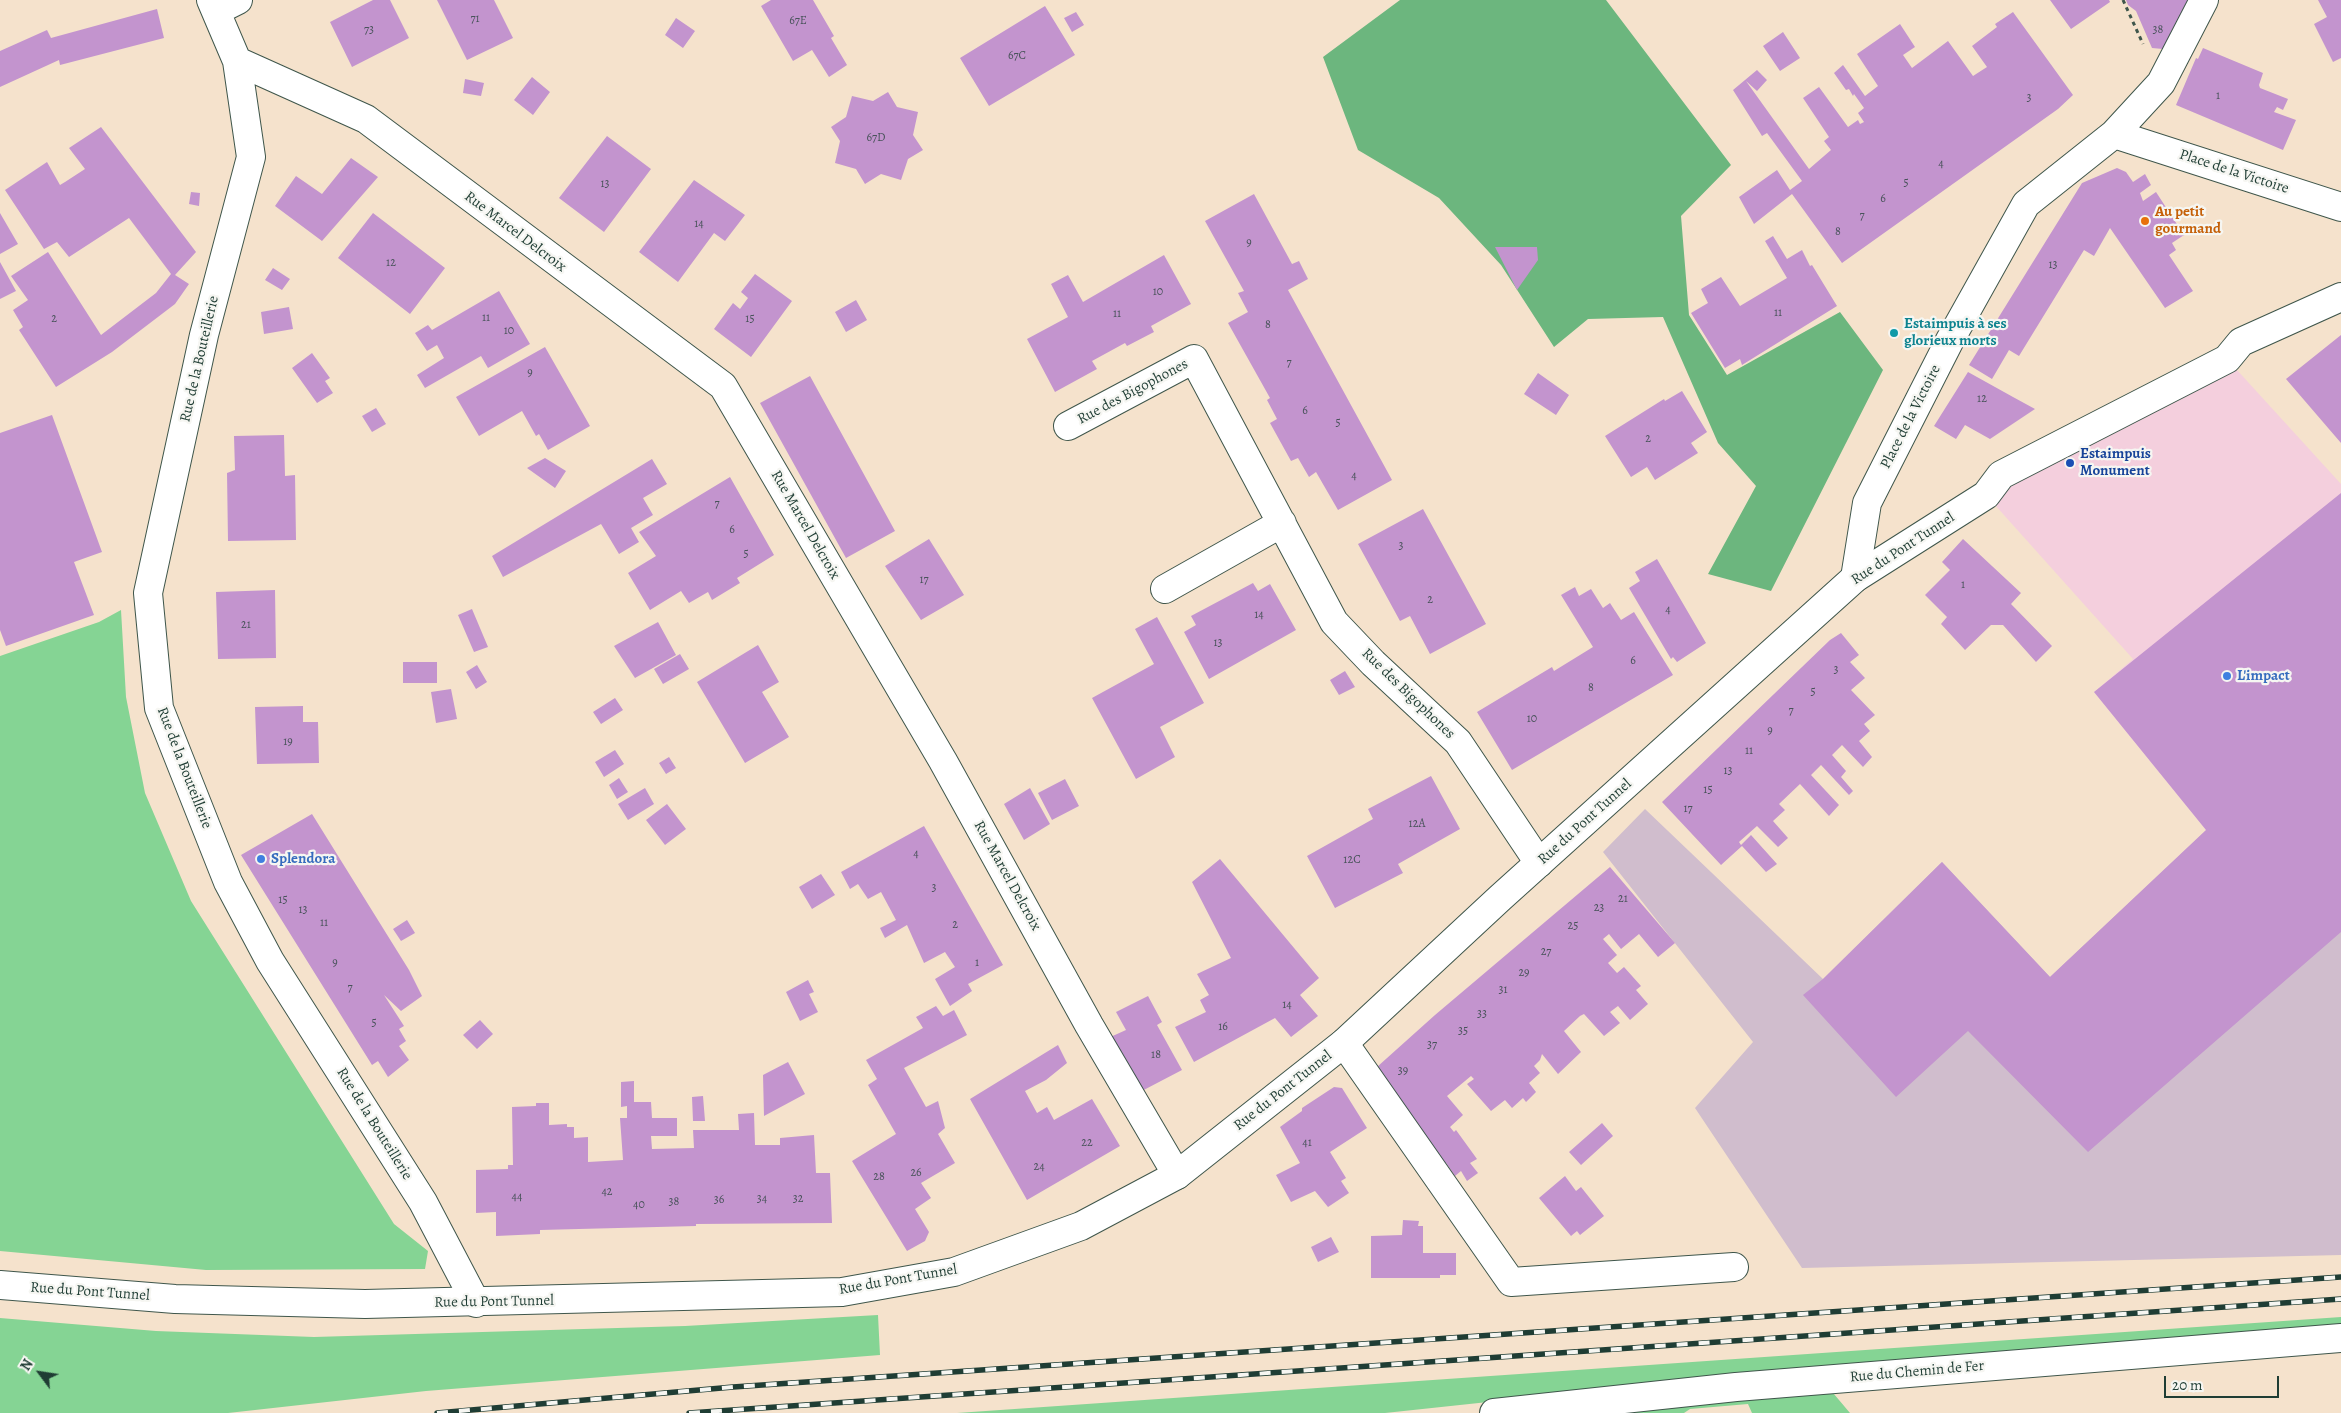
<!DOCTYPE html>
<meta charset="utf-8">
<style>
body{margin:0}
#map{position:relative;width:2341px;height:1413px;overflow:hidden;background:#f5e2cc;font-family:Alegreya,serif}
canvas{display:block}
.north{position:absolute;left:15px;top:1348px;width:50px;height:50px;-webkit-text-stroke:4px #f6f6f2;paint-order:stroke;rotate:301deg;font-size:14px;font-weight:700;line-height:20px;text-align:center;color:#1f3d34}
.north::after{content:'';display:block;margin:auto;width:18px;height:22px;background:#1f3d34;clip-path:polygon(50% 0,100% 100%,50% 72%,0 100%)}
.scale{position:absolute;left:2164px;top:1376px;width:115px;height:22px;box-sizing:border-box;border:2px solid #1f3d34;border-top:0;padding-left:6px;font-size:15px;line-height:18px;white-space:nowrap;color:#1f3d34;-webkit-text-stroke:4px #f6f6f2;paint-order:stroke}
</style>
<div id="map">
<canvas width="2341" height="1413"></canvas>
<div class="north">N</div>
<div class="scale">20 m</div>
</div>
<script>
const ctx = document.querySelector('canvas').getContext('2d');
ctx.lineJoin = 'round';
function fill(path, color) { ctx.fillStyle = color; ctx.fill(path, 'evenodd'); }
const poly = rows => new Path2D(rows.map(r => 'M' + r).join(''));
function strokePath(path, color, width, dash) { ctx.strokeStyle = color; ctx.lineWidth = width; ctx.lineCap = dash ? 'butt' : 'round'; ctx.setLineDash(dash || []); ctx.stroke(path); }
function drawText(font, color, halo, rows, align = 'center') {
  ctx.font = font + ' Alegreya,serif'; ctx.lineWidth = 4.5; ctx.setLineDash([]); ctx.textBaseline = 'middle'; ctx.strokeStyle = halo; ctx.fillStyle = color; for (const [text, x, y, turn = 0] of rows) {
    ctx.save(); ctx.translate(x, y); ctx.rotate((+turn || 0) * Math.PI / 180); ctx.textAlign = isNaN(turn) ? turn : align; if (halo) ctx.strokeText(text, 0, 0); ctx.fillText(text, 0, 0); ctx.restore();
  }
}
fill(poly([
 [2227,359,2341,484,2341,704,2206,830,2094,692,2133,659,1986,495]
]), '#f4cfdd');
fill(poly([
 [2341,704,2341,1255,1802,1268,1695,1108,1753,1042,1603,852,1645,809,1823,979,1942,862,2050,977]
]), '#d0bdcd');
fill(poly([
 [121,610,126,697,145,793,191,901,394,1224,428,1251,425,1269,206,1270,0,1251,0,656,99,622],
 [878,1315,880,1355,426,1391,228,1413,0,1413,0,1318,156,1331,314,1337,685,1326],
 [2341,1317,2341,1333,1563,1394,1385,1413,957,1413],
 [1828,1387,1850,1413,1752,1413,1748,1404,1690,1409,1684,1413,1588,1413]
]), '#85d494');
fill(poly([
 [1400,0,1606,0,1731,165,1681,216,1689,315,1727,375,1840,312,1883,370,1771,591,1708,574,1756,486,1718,443,1663,317,1588,319,1554,347,1501,265,1439,198,1358,150,1323,57]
]), '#6cb67e');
fill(poly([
 [373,0,390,0,409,38,352,67,330,22],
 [437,0,494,0,513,38,467,60],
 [771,0,813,0,834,36,831,38,847,65,829,77,812,50,793,61,761,6],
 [2050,0,2109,0,2110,2,2071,29],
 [2126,0,2188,0,2163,49,2152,48,2136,11,2128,5],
 [2318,0,2341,0,2341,58,2333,62,2314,24,2327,17],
 [1045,6,1075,55,989,106,960,58],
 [157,9,164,38,60,65,59,60,0,87,0,51,47,30,51,38],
 [1076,12,1084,25,1072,32,1064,18],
 [2013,12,2073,95,2058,109,1842,263,1792,194,1754,224,1739,197,1777,170,1790,190,1802,181,1767,133,1762,136,1733,90,1757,70,1767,80,1757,91,1746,81,1809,169,1831,150,1824,141,1829,137,1803,98,1819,87,1848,127,1858,120,1860,124,1864,122,1858,113,1864,108,1854,94,1853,96,1849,89,1846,90,1834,73,1843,65,1865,96,1878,86,1857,54,1900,24,1915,47,1903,55,1912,68,1948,41,1973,76,1987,67,1972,46,1997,27,1995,24],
 [676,18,695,31,683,48,665,35],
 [1783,32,1800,58,1780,71,1763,46],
 [2203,48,2263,73,2259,85,2260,88,2288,99,2283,110,2277,107,2274,112,2296,120,2283,150,2176,105,2196,58,2198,59],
 [532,77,550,92,533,115,514,100],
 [465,79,484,83,481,96,463,93],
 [888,92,897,107,918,112,913,135,923,150,908,159,901,180,881,174,865,184,856,169,835,163,840,141,831,127,846,117,852,96,873,101],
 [101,127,196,252,175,275,189,284,175,304,112,352,56,387,19,330,23,327,13,310,28,300,11,276,48,252,101,335,156,293,171,274,129,218,69,257,57,242,44,249,5,190,47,162,60,185,65,182,85,169,69,148],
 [607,136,651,169,604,232,559,198],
 [351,158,378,177,322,241,275,206,296,176,322,194],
 [2117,168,2126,172,2133,182,2145,174,2151,185,2140,193,2143,201,2156,192,2184,235,2172,243,2176,250,2169,255,2193,291,2165,308,2110,228,2094,256,2084,250,2019,356,2009,350,1992,379,1969,365,2082,183],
 [694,180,745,215,725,241,714,233,678,282,639,252],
 [191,192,200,193,199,206,189,204],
 [1254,194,1292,264,1299,261,1308,279,1288,290,1392,480,1338,510,1316,472,1309,477,1298,458,1291,461,1270,423,1277,419,1267,400,1270,398,1228,323,1248,312,1238,293,1244,291,1205,221],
 [0,213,18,244,0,254],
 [373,213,445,268,410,314,338,258],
 [1773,236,1787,259,1802,250,1810,266,1812,265,1837,306,1742,365,1740,359,1725,368,1691,313,1708,303,1701,289,1721,277,1740,306,1787,278,1765,241],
 [1495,247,1537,247,1538,260,1517,290],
 [1164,255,1191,304,1151,326,1154,332,1127,346,1125,343,1092,361,1097,369,1055,392,1027,339,1068,317,1051,284,1068,275,1083,302],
 [0,262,16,291,0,299],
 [273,268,290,279,282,290,265,280],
 [755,274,792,301,751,357,714,329,733,303,740,309,748,298,741,292],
 [499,291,530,344,488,368,481,356,425,388,417,375,444,358,437,345,427,351,415,333,428,325,432,330],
 [856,300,867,320,846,332,835,312],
 [289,307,293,329,264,334,261,312],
 [2341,335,2341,443,2286,379],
 [545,347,590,426,548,450,539,434,536,436,522,411,479,436,456,397],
 [312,353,330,378,325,381,333,393,317,403,292,368],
 [1968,372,2013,397,2035,409,1990,439,1965,425,1956,439,1934,426],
 [1538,373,1569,395,1556,415,1524,394],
 [810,376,895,531,846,558,760,403],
 [1682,391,1707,432,1691,443,1698,453,1655,480,1647,467,1631,477,1605,436,1664,399,1665,401],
 [376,408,386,424,372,432,362,416],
 [52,415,102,552,74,562,94,615,6,646,0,630,0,433],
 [284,435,285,476,295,475,296,540,228,541,227,473,235,470,234,436],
 [545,458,566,471,555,488,527,468],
 [652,459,667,484,643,498,653,515,631,528,639,542,619,554,601,524,503,577,492,556],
 [730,477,774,555,737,578,740,583,712,600,708,592,689,603,681,591,650,610,628,573,656,556,639,532],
 [2341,493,2341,932,2088,1152,1968,1031,1896,1097,1803,995,1823,979,1942,862,2050,977,2206,830,2094,692],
 [1423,509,1486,624,1430,654,1410,616,1400,621,1358,544],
 [929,539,964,595,921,620,885,566],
 [1963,539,2021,593,2011,604,2052,646,2036,662,2003,625,1991,625,1965,650,1941,624,1947,617,1925,595,1950,570,1942,562],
 [1657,559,1706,643,1677,662,1673,657,1671,659,1629,588,1640,581,1635,572],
 [1253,583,1258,591,1270,584,1296,630,1209,679,1184,632,1196,625,1191,616],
 [1575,587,1579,596,1591,589,1603,608,1610,603,1621,620,1634,612,1673,675,1512,770,1477,712,1552,667,1554,671,1593,647,1561,595],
 [275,590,276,658,218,659,216,592],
 [472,609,488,647,474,652,458,615],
 [1157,617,1204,703,1160,727,1175,757,1136,779,1092,698,1154,664,1135,629],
 [658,622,676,655,635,678,614,646],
 [1841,633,1859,655,1850,662,1865,678,1851,690,1875,715,1864,724,1870,731,1859,741,1872,757,1863,767,1842,745,1832,755,1846,771,1841,777,1853,791,1849,795,1821,765,1811,775,1839,805,1829,816,1800,784,1779,804,1785,810,1773,821,1788,838,1778,847,1757,826,1739,842,1741,845,1751,835,1777,864,1766,872,1742,846,1721,865,1662,802,1830,640],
 [758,645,779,682,762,692,789,737,745,763,697,682],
 [680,654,689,669,663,684,654,669],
 [403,662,437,662,437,683,403,683],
 [477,665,487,682,476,689,466,672],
 [1345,671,1355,687,1339,695,1330,680],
 [451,689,457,719,436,723,431,692],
 [615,698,623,710,601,724,593,712],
 [303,706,303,722,318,722,319,763,257,764,255,707],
 [615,750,624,764,604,777,595,762],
 [669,757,676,768,666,774,659,763],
 [1431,776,1460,829,1398,864,1403,873,1335,908,1307,856,1373,819,1368,809],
 [619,778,628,792,617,799,609,785],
 [1065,779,1079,806,1052,820,1038,793],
 [645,788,654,804,628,820,618,804],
 [1030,788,1050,824,1024,840,1004,804],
 [667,804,686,829,665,845,646,820],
 [312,814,409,970,422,996,401,1011,384,995,404,1026,399,1029,406,1041,399,1046,409,1060,388,1077,378,1061,372,1065,241,855],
 [924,826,1003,965,968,984,972,991,950,1006,935,979,955,967,945,952,924,963,907,925,885,938,880,928,896,920,881,892,868,899,858,884,850,889,841,872],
 [1220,859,1319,978,1300,995,1318,1016,1291,1037,1275,1018,1194,1062,1175,1027,1206,1012,1200,1000,1209,995,1197,974,1231,958,1192,882],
 [1610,867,1675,943,1658,957,1639,934,1621,949,1609,934,1603,939,1617,955,1608,963,1617,973,1624,967,1641,986,1636,990,1648,1004,1630,1020,1618,1006,1610,1012,1620,1023,1604,1036,1584,1014,1580,1016,1564,1031,1581,1052,1558,1074,1542,1054,1540,1060,1534,1066,1540,1073,1529,1083,1536,1092,1526,1102,1523,1098,1512,1108,1505,1100,1491,1111,1467,1084,1474,1079,1471,1076,1447,1096,1463,1115,1450,1127,1454,1132,1456,1130,1477,1159,1470,1163,1478,1173,1467,1181,1461,1171,1455,1176,1446,1163,1443,1165,1377,1067,1435,1015],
 [821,874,835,895,812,909,799,887],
 [407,920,415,933,401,941,393,929],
 [808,980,814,992,809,994,818,1012,800,1021,786,992],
 [1148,996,1162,1022,1157,1025,1182,1070,1138,1093,1106,1039,1126,1030,1116,1012],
 [936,1006,943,1016,954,1010,967,1035,904,1068,926,1107,938,1101,945,1128,938,1134,955,1163,921,1183,931,1198,915,1209,929,1232,925,1241,907,1251,852,1161,896,1134,868,1085,877,1079,866,1060,923,1028,916,1017],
 [480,1020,493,1034,477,1049,463,1035],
 [1058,1045,1067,1063,1046,1080,1025,1091,1037,1113,1047,1107,1054,1120,1092,1099,1120,1146,1027,1200,970,1099],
 [788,1062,805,1094,764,1116,763,1075],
 [634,1081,634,1102,651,1102,652,1118,677,1118,677,1136,651,1136,652,1149,694,1148,693,1130,739,1130,738,1114,754,1113,755,1145,780,1145,780,1138,814,1135,816,1173,830,1173,832,1223,696,1224,696,1226,540,1230,540,1234,496,1236,496,1212,476,1213,476,1170,508,1169,508,1165,513,1165,512,1107,536,1106,536,1103,549,1103,549,1125,567,1124,567,1127,574,1127,574,1138,588,1137,588,1162,623,1160,620,1118,627,1118,627,1106,621,1107,621,1082],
 [1334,1087,1342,1088,1367,1128,1330,1152,1346,1178,1341,1181,1349,1193,1328,1207,1315,1191,1291,1202,1276,1175,1300,1163,1280,1127,1302,1111,1302,1108],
 [703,1096,705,1121,693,1121,692,1097],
 [1602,1123,1613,1136,1581,1165,1569,1152],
 [1565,1176,1576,1191,1581,1187,1604,1216,1580,1235,1577,1231,1571,1236,1539,1198],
 [1403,1220,1419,1221,1418,1226,1423,1226,1423,1253,1456,1253,1456,1275,1440,1275,1440,1278,1371,1278,1371,1236,1402,1235],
 [1331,1237,1339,1252,1318,1262,1311,1247]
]), '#c394ce');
const minor = poly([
 [211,0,237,61,251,157,204,335,148,593,159,708,228,882,270,961,423,1202,476,1303],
 [216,11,238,0],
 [237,61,366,119,723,386,943,761,1089,1025,1177,1175],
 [2114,134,2341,207],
 [1068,426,1194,359,1334,622,1373,663,1458,742,1539,863],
 [1855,578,1867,503,1950,340,2026,204,2114,134,2161,83,2204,0],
 [1165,589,1282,523],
 [1344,1043,1511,1282,1734,1267],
 [1494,1413,1736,1387,2341,1338]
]);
const major = poly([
 [0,1285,175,1299,365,1304,842,1292,954,1272,1081,1226,1177,1175,1344,1043,1500,898,1855,578,1986,495,2001,475,2227,359,2241,342,2341,297]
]);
strokePath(minor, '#3f564b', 30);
strokePath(major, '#3f564b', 30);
strokePath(poly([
 [2123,0,2143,44]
]), '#3f564b', 3, [4, 4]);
strokePath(minor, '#fff', 28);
strokePath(major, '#fff', 28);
const rail = poly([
 [437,1413,733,1387,2341,1277],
 [689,1413,2341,1299]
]);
strokePath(rail, '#1f3d34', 5.5);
strokePath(rail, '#f6f6f2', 4, [11]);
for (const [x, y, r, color] of [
 [2145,221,5,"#e8710a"],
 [1894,333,5,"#0f9aa8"],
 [2070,463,5,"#1a4fb4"],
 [2227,676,5,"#3f7fe0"],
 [261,859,5,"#3f7fe0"]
]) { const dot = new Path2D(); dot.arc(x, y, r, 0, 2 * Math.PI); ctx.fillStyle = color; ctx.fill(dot); strokePath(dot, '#f6f6f2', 2); }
drawText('12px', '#48535a', null, [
 ["71",475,19],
 ["67E",798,21],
 ["73",369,30],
 ["38",2158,30],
 ["67C",1017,56],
 ["1",2218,96],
 ["3",2029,98],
 ["67D",876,138],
 ["4",1941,164],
 ["5",1906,183],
 ["13",605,184],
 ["6",1883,199],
 ["7",1862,216],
 ["14",699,224],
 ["8",1838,232],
 ["9",1249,243],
 ["12",391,263],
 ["13",2053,265],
 ["10",1158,292],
 ["11",1778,313],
 ["11",1117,314],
 ["11",486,318],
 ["2",54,319],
 ["15",750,319],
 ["8",1268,325],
 ["10",509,331],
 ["7",1289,363],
 ["9",530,373],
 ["12",1982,399],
 ["6",1305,411],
 ["5",1338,423],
 ["2",1648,439],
 ["4",1354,476],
 ["7",717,504],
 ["6",732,530],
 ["3",1401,546],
 ["5",746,554],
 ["17",924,580],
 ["1",1963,585],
 ["2",1430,600],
 ["4",1668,610],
 ["14",1259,615],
 ["21",246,625],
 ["13",1218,643],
 ["6",1633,661],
 ["3",1836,670],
 ["8",1591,688],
 ["5",1813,692],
 ["7",1791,711],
 ["10",1532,719],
 ["9",1770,731],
 ["19",288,742],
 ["11",1749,751],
 ["13",1728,771],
 ["15",1708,790],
 ["17",1688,809],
 ["12A",1417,824],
 ["4",916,854],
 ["12C",1352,860],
 ["3",934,888],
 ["21",1623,899],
 ["15",283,900],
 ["23",1599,908],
 ["13",303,910],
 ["11",324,923],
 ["2",955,925],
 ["25",1573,926],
 ["27",1546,952],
 ["9",335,963],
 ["1",977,963],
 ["29",1524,973],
 ["7",350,988],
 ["31",1503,990],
 ["14",1287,1005],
 ["33",1482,1014],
 ["5",374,1023],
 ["16",1223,1027],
 ["35",1463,1031],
 ["37",1432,1045],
 ["18",1156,1055],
 ["39",1403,1071],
 ["22",1087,1143],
 ["41",1307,1143],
 ["24",1039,1167],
 ["26",916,1173],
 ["28",879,1177],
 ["42",607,1192],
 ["44",517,1197],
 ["34",762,1199],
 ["32",798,1199],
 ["36",719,1200],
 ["38",674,1202],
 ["40",639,1205]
]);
drawText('15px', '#1f3d34', '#f6f6f2', [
 ["Place de la Victoire",2234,172,18],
 ["Rue Marcel Delcroix",515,232,37],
 ["Rue de la Bouteillerie",200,359,-77],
 ["Rue des Bigophones",1133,392,-28],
 ["Place de la Victoire",1911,417,-63],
 ["Rue Marcel Delcroix",805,525,60],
 ["Rue du Pont Tunnel",1903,549,-33],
 ["Rue des Bigophones",1408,694,44],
 ["Rue de la Bouteillerie",184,768,69],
 ["Rue du Pont Tunnel",1585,822,-42],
 ["Rue Marcel Delcroix",1007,876,61],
 ["Rue du Pont Tunnel",1283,1091,-38],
 ["Rue de la Bouteillerie",374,1124,58],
 ["Rue du Pont Tunnel",898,1280,-10],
 ["Rue du Pont Tunnel",90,1292,4],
 ["Rue du Pont Tunnel",494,1302,-1],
 ["Rue du Chemin de Fer",1917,1372,-5]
]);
drawText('bold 15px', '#c56008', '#f6f6f2', [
 ["Au petit",2155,212],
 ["gourmand",2155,229]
], 'left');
drawText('bold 15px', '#0d838f', '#f6f6f2', [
 ["Estaimpuis à ses",1904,324],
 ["glorieux morts",1904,341]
], 'left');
drawText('bold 15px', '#164399', '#f6f6f2', [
 ["Estaimpuis",2080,454],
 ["Monument",2080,471]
], 'left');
drawText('bold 15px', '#366cbe', '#f6f6f2', [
 ["L'impact",2237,676],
 ["Splendora",271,859]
], 'left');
</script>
